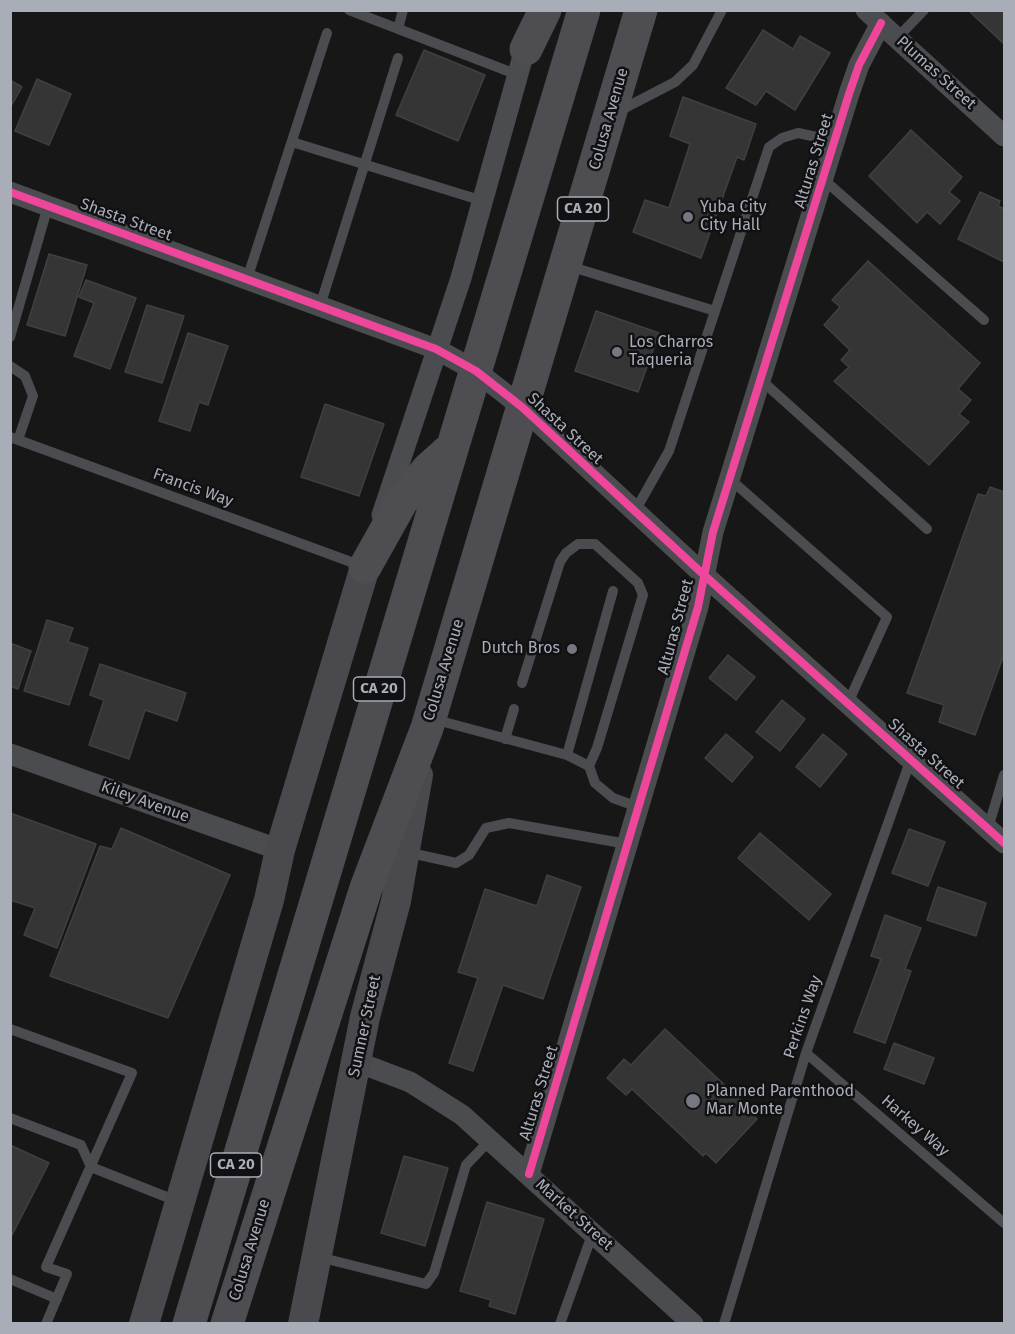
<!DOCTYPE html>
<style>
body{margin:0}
#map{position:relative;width:1015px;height:1334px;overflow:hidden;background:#171717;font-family:"Fira Sans",sans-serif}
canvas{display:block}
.frame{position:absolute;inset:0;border:12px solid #a8adb8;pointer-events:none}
</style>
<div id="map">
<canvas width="1015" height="1334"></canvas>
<div class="frame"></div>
</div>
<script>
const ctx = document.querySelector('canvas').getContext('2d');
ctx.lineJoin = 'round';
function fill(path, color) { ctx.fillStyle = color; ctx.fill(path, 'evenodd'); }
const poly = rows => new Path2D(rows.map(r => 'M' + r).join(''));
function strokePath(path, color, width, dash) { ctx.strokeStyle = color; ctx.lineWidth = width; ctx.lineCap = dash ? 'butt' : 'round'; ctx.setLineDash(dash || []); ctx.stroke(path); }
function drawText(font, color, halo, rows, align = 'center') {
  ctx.font = font + ' "Fira Sans",sans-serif'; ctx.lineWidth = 5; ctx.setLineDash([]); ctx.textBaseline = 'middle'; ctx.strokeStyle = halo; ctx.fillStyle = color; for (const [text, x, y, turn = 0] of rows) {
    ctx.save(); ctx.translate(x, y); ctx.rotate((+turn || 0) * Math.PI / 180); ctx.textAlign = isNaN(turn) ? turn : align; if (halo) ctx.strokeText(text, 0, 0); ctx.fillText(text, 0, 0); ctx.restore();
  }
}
const building = poly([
 [968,10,1004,10,1004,44,968,10],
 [763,30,793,49,800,36,830,53,795,110,766,91,756,105,726,88,763,30],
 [424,50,485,75,458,141,396,115,424,50],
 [37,79,71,94,49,145,15,131,37,79],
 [10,80,22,87,10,108,10,80],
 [683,97,756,124,744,160,737,157,701,258,633,232,645,200,669,208,690,144,670,136,683,97],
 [911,130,962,177,949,192,960,201,940,224,927,212,917,223,869,176,911,130],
 [980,192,1000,201,998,206,1004,209,1004,262,958,239,980,192],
 [49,254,87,265,65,336,27,325,49,254],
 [868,261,980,363,958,389,971,400,959,414,969,422,929,465,834,381,849,367,841,360,850,350,824,325,840,307,832,300,868,261],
 [86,280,136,298,110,369,74,356,94,303,79,297,86,280],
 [147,305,184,316,162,383,125,372,147,305],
 [596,311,659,333,638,392,575,371,596,311],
 [188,333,228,346,208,405,199,402,190,431,159,421,188,333],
 [325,404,384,424,359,496,301,477,325,404],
 [990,487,1004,492,1004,654,975,735,939,722,944,705,907,693,978,494,986,496,990,487],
 [47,620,73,628,68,642,88,648,69,705,24,691,47,620],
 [10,643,31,651,18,689,10,686,10,643],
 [728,655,755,677,736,700,709,678,728,655],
 [100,664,186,693,177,721,145,710,129,759,89,745,104,700,90,695,100,664],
 [782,700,805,719,780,751,756,732,782,700],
 [726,734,753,757,732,782,705,758,726,734],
 [823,734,847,754,820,787,796,767,823,734],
 [10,813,96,844,57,948,24,935,35,908,10,900,10,813],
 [121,828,230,875,168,1018,50,976,100,846,112,849,121,828],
 [909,829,945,842,928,886,892,873,909,829],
 [760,833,831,894,809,920,738,858,760,833],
 [547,875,581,887,543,999,503,985,473,1071,449,1063,478,978,458,972,485,889,537,906,547,875],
 [938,887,986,903,976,936,927,920,938,887],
 [885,915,921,928,905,969,911,971,885,1043,854,1032,881,959,871,956,885,915],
 [665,1029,748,1107,747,1109,757,1119,716,1163,706,1153,703,1156,632,1089,626,1095,607,1078,624,1059,631,1065,665,1029],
 [894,1043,934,1058,924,1084,884,1069,894,1043],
 [10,1145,49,1163,10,1239,10,1145],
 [404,1156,448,1168,425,1246,381,1233,404,1156],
 [487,1202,544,1219,515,1314,489,1306,491,1300,460,1291,487,1202]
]);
fill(building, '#353536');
strokePath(building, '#3f4043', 1.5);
strokePath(poly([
 [349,10,518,75],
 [398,29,403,10],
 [897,38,924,10],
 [619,111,675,82,693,65,722,10],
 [292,142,483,201],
 [823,179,984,320],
 [569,266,715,311],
 [247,279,327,33],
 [320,306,398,58],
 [10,337,48,206],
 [10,366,25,376,33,396,18,440],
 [761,380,927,529],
 [10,437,362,566],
 [731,480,887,617,848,703],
 [635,511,669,451,769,147,782,138,798,133,835,141],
 [522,683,560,562,566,553,578,544,595,544,638,583,643,595,597,748,589,766],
 [433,719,567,755,589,766,595,783,613,798,638,807],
 [505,739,514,709],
 [567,755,613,591],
 [988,828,1004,775],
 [406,852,456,863,469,855,486,828,509,823,627,844],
 [10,1029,132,1073,46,1267,67,1274,46,1324],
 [806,1053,1004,1223],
 [10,1118,81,1145,91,1167,179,1202],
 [319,1257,426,1284,434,1273,466,1165,490,1140],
 [10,1279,57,1299],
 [560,1324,593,1232],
 [724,1324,806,1053,911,759]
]), '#4b4c50', 10);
strokePath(poly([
 [866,10,1004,136],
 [10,192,436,349,476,371,522,407,704,575,1004,843],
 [382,515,461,278,528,38],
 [10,754,280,850],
 [357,1062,410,1082,462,1115,693,1324],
 [529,1174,698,607,713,532,849,94,859,65,881,23]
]), '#4b4c50', 21);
strokePath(poly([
 [144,1324,269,900,280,850,365,567],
 [303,1324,365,1017,396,901,418,775]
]), '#4a4a4e', 30);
strokePath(poly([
 [526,49,545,10],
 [365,567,402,501,427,470,448,451],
 [189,1324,584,10],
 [227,1324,366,888,427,728,641,10]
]), '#4e4e52', 33);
strokePath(poly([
 [10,192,436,349,476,371,522,407,704,575,1004,843],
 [529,1174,698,607,713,532,849,94,859,65,881,23]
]), '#ed469a', 8);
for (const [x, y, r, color] of [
 [688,217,6,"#757880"],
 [617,352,6,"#757880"],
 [572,649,6,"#757880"],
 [693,1101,8,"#757880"]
]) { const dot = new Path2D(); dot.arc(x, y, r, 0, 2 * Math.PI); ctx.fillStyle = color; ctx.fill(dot); strokePath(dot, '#111113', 2); }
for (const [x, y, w] of [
 [583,209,51],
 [379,689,51],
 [236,1165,51]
]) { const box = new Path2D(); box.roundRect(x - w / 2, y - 12, w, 24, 4.5); ctx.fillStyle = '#111113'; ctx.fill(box); strokePath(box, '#a8adb8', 1.5); }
drawText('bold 15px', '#a8adb8', null, [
 ["CA 20",583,209],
 ["CA 20",379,689],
 ["CA 20",236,1165]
]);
drawText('16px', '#a8adb8', '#111113', [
 ["Plumas Street",936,73,42],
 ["Colusa Avenue",609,119,-74],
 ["Alturas Street",814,161,-73],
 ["Shasta Street",126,220,20],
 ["Shasta Street",565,429,43],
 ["Francis Way",193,488,20],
 ["Alturas Street",676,627,-75],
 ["Colusa Avenue",444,670,-73],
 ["Shasta Street",926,754,42],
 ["Kiley Avenue",145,802,20],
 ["Perkins Way",803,1017,-71],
 ["Sumner Street",365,1026,-78],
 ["Alturas Street",539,1093,-73],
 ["Harkey Way",915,1126,41],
 ["Market Street",574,1215,42],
 ["Colusa Avenue",250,1250,-73]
]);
drawText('16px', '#a8adb8', '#111113', [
 ["Yuba City",700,208],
 ["City Hall",700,226],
 ["Los Charros",629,343],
 ["Taqueria",629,361],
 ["Dutch Bros",560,649,"right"],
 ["Planned Parenthood",706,1092],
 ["Mar Monte",706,1110]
], 'left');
</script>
